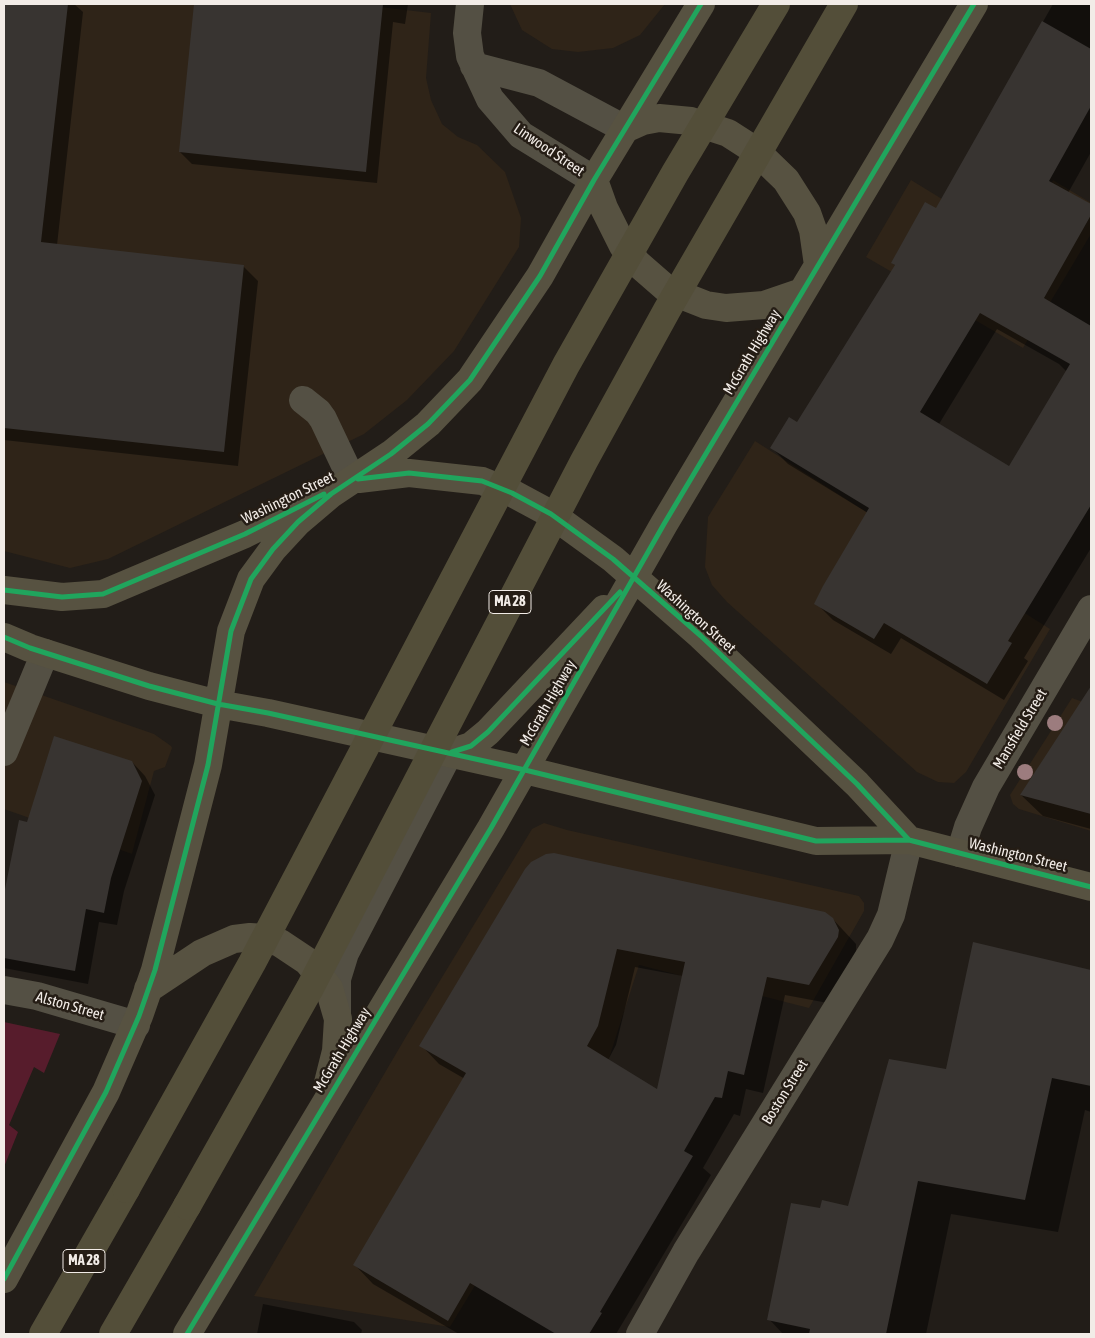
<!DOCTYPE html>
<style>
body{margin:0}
#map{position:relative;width:1095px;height:1338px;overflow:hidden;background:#221d18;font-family:"Asap Condensed",sans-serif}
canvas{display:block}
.frame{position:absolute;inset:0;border:5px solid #f2ece7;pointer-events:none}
</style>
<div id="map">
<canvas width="1095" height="1338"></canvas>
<div class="frame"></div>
</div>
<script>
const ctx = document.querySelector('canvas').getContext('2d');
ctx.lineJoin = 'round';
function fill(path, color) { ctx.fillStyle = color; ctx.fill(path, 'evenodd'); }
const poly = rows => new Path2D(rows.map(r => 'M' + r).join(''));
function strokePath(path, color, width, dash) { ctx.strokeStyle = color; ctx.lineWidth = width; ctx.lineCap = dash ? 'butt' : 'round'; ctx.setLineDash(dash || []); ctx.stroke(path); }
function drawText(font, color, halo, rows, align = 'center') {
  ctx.font = font + ' "Asap Condensed",sans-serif'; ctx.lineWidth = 5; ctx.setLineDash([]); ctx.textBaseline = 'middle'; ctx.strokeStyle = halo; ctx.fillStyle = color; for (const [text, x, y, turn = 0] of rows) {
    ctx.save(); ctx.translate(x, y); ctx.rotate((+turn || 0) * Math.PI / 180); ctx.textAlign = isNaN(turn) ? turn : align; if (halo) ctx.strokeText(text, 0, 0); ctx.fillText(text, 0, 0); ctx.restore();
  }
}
fill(poly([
 [4,4,355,4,431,13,426,78,431,100,442,124,458,137,477,145,505,172,521,218,519,247,454,351,407,400,364,434,108,559,70,568,4,551],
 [510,4,665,4,640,35,613,48,578,52,552,49,522,30],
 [911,180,1017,245,1053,180,1091,203,1091,234,1023,348,866,257],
 [755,441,1050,629,966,772,954,783,938,782,917,772,727,602,712,585,705,567,708,517],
 [4,682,154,734,171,746,172,748,165,767,154,771,132,854,4,809],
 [1072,698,1091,705,1091,831,1019,809,1013,804,1010,795],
 [544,823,567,830,859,896,864,903,864,911,809,1008,639,965,605,1071,450,1327,254,1296,407,1035,532,829]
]), '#2f2418');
fill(poly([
 [4,1022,60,1034,44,1073,34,1067,9,1125,18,1132,4,1167]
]), '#571c2c');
fill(poly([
 [4,4,74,4,83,12,57,245,243,266,258,281,238,466,4,440],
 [204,4,408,4,405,24,393,22,377,183,192,164,180,152],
 [1053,4,1091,4,1091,152,1068,193,1091,206,1091,548,1024,658,1028,661,1004,700,901,638,891,654,833,620,816,603,868,513,788,464,771,447,798,424,896,266,892,263,937,210],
 [997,329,1059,364,1067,372,1009,467,939,424],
 [1075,713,1091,717,1091,829,1043,816,1021,795],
 [132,762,145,776,155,795,124,891,117,925,99,922,88,984,4,968,4,901,20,822,27,824],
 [526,870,830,916,856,944,856,955,828,1003,785,995,763,1093,746,1089,740,1116,734,1114,703,1168,711,1175,616,1334,459,1334,373,1284,355,1265,465,1079,439,1064,421,1045],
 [635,967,683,976,658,1091,608,1060,616,1045],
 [974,944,1091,972,1091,1112,1085,1110,1058,1232,951,1214,926,1334,783,1334,769,1319,821,1210,849,1207,947,1070],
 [263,1304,354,1322,362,1330,361,1334,257,1334]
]), '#0007');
fill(poly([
 [4,4,68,4,41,242,244,265,224,452,4,428],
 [194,4,383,4,366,172,179,152],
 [1042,21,1091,49,1091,106,1049,181,1091,204,1091,215,1044,298,1091,326,1091,505,1008,641,1012,643,987,684,884,623,874,639,814,604,823,586,869,508,770,448,789,417,797,422,895,265,891,263,925,202,936,208],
 [980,313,1070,364,1009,466,920,412],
 [1091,686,1091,814,1020,795],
 [54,736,132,761,142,781,111,878,104,913,86,909,75,971,4,958,4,894,19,820,27,822],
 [554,853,825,912,833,918,839,930,838,937,809,985,767,977,744,1075,728,1071,722,1098,715,1097,684,1151,693,1156,600,1312,602,1313,589,1334,556,1334,470,1283,448,1321,353,1265,466,1073,419,1046,525,869,531,862,546,854],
 [617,949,685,962,657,1089,587,1046,598,1026],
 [973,942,1091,970,1091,1086,1052,1078,1025,1200,918,1181,886,1334,809,1334,810,1329,767,1320,791,1203,820,1208,822,1200,848,1206,889,1059,946,1069]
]), '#383431');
strokePath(poly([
 [470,4,467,33,470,56,490,99,521,135,594,180],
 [474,66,539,83,625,129],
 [303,400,318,412,323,419,352,480],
 [4,752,45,653],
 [960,853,968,827,986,787,1091,609],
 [4,990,37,996,136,1025],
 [337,1013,337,979,345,953,449,753],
 [640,1334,686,1252,880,939,891,915,909,840]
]), '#545044', 28);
strokePath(poly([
 [625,129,643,121,659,118,691,121,728,133,756,151,786,180,807,213,813,230,818,265],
 [594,180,604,208,623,246,637,263,668,290,706,305,726,308,764,305,802,292],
 [359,479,409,473,482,481,512,493,551,514,613,559,701,636,857,784,909,840],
 [4,590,62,597,103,594,245,534,307,503],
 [4,637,30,648,149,686,218,704,268,713,525,770,816,841,909,840,1091,887],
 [449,753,471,746,488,732,604,609],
 [148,989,202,953,234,939,250,937,266,938,280,943,307,961,329,988,338,1019,336,1051,328,1083],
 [4,1279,106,1092,139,1016,155,970,208,765,231,631,251,579,273,549,298,522,331,494,391,454,428,424,470,380,540,276,594,180,701,4],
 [187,1334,491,828,664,524,974,4]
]), '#575241', 28);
strokePath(poly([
 [43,1334,126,1189],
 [113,1334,187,1206]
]), '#534e39', 28);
strokePath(poly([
 [126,1189,252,963,566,365,675,173,776,4],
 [187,1206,310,988,584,461,667,310,844,4]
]), '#534e39', 28);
strokePath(poly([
 [358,479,409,473,482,481,512,493,551,514,613,559,701,636,857,784,909,840],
 [4,590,62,597,103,594,245,534,324,494],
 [4,637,30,648,149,686,218,704,268,713,525,770,816,841,909,840,1091,887],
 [452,752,471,746,488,732,620,592],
 [4,1279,106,1092,139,1016,155,970,208,765,231,631,251,579,273,549,298,522,331,494,391,454,428,424,470,380,540,276,594,180,701,4],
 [187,1334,491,828,664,524,974,4]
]), '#20a55d', 5);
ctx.fillStyle = '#9c7c7e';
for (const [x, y] of [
 [1055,723],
 [1025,772]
]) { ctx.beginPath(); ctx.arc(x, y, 8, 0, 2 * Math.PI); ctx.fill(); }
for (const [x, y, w] of [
 [510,602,42],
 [84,1261,42]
]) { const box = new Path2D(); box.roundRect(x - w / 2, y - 11.5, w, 23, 4); ctx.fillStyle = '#251d15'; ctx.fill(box); strokePath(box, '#f2ece7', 1); }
drawText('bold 14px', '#f2ece7', null, [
 ["MA 28",510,602],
 ["MA 28",84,1261]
]);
drawText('15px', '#f2ece7', '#251d15', [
 ["Linwood Street",549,150,34],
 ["McGrath Highway",752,352,-59],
 ["Washington Street",288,498,-26],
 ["Washington Street",696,617,42],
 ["McGrath Highway",548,703,-60],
 ["Mansfield Street",1020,729,-59],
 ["Washington Street",1018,855,14],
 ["Alston Street",70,1006,16],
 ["McGrath Highway",342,1050,-59],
 ["Boston Street",785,1092,-58]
]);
</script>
